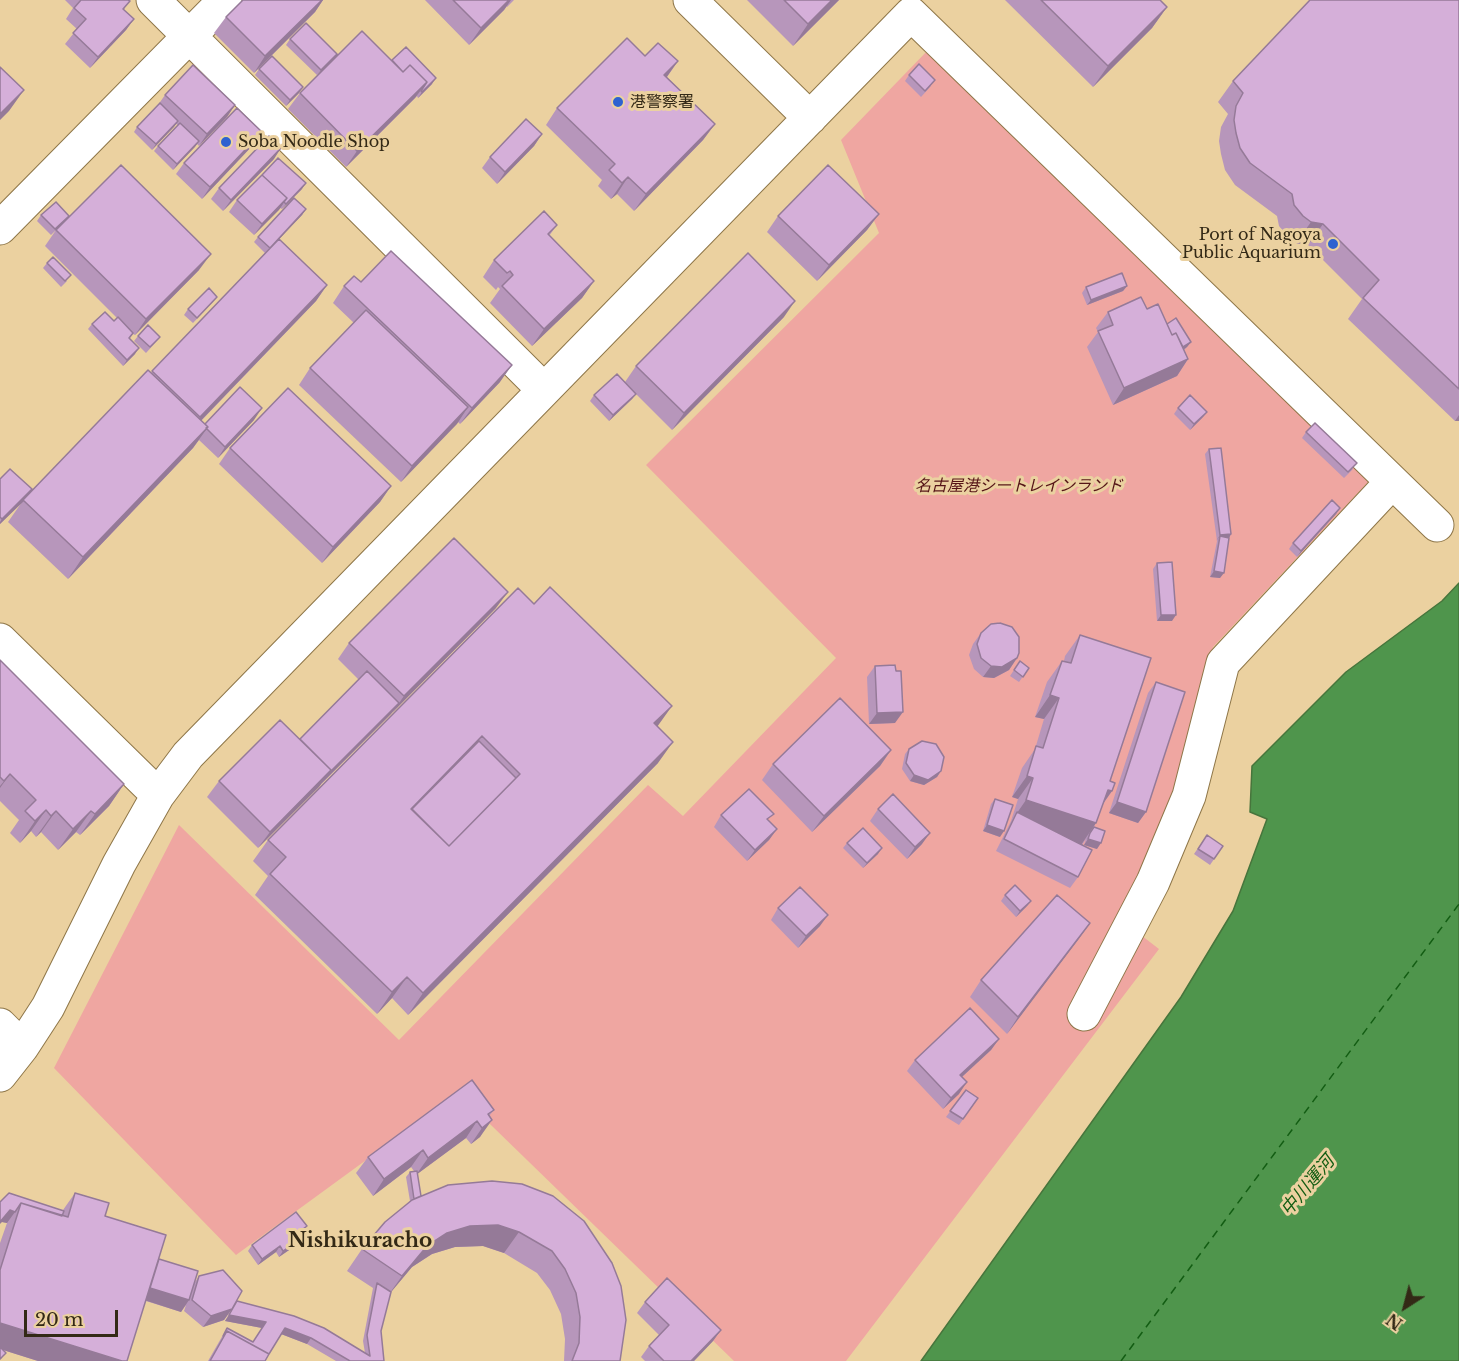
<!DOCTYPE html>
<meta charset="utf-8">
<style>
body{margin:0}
#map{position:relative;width:1459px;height:1361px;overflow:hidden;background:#ebd1a0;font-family:"Libre Baskerville",serif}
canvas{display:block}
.north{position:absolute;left:1375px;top:1277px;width:60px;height:60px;-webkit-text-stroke:4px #ebd1a0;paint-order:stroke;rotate:216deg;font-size:16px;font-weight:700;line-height:24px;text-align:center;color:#332916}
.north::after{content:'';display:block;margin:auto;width:21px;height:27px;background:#332916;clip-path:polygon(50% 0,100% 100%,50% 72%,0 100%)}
.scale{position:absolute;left:24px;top:1310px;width:94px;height:27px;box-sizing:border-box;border:3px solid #332916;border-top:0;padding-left:8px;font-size:18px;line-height:21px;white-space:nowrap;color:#332916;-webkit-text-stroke:4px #ebd1a0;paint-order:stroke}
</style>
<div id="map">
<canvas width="1459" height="1361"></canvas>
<div class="north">N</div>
<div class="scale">20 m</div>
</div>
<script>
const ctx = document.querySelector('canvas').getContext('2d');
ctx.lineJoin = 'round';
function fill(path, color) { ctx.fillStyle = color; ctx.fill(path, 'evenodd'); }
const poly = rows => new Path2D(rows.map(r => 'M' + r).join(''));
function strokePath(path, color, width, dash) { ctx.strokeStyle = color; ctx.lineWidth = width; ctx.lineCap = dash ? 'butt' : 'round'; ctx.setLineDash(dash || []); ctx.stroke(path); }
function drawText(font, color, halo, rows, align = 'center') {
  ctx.font = font + ' "Libre Baskerville","Noto Sans JP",serif'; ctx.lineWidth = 6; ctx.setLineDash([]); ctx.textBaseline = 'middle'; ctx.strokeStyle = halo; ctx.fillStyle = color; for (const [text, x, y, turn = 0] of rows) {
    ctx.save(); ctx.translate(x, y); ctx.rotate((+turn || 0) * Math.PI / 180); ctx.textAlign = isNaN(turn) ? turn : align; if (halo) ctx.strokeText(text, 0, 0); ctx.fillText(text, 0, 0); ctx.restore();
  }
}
fill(poly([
 [930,48,1372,478,1213,647,1182,772,1133,929,1159,949,846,1361,734,1361,458,1093,236,1255,54,1068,179,825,399,1040,648,785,683,816,836,658,646,465,879,233,841,140]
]), '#efa6a1');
const water = poly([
 [1459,583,1459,1361,921,1361,1181,997,1233,911,1267,819,1250,812,1252,766,1346,672,1442,601,1459,583]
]);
fill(water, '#4f954c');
strokePath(water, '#47753c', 1.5);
strokePath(poly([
 [1121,1361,1459,904]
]), '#135d13', 1.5, [8, 6]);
const minor = poly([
 [153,0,544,390],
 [690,0,810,118],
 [0,228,225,0],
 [0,640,158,795],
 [1084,1014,1153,882,1189,796,1223,663,1392,482],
 [0,1025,22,1047],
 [0,1075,22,1047,48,1007,119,864,158,795,188,755,911,14,1437,525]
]);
strokePath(minor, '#8e7648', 35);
strokePath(minor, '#fff', 33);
fill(poly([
 [65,0,128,0,124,10,134,19,126,30,90,68,65,44,77,29,66,19,73,8],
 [243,0,323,0,315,12,254,73,214,33,226,17],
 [425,0,514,0,507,7,507,6,504,10,469,45],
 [747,0,839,0,793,46],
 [1005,0,1160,0,1167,7,1152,28,1093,87],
 [1459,0,1459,421,1455,421,1348,319,1362,299,1308,245,1296,243,1288,237,1279,226,1277,216,1235,185,1225,170,1221,154,1219,141,1221,127,1228,114,1218,102,1233,81],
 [290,39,337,54,333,60,317,75,286,45],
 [645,56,678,61,667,77,715,124,703,140,634,211,617,194,611,199,598,186,602,180,546,125,557,108],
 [392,60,432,84,418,98,417,96,346,167,288,109,300,93],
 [259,69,299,93,286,106,255,75],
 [909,75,931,86,921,97,905,81],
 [165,95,235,105,227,117,199,146,197,144,173,170,154,151,158,146,178,125,176,124,152,150,134,132,137,127,158,105],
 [542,134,534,146,497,184,482,168,490,157],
 [254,144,202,199,176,174,184,163],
 [274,159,223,211,211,199,219,188],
 [302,189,282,209,280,208,254,235,229,212,237,200],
 [306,209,302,215,279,239,327,285,316,301,201,421,205,424,254,420,218,458,199,440,193,448,68,579,8,522,22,502,0,524,0,479,25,498,151,373,265,253,254,242,258,237],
 [879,214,867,230,817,281,767,232,778,216],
 [41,215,69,216,199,270,135,335,133,334,130,338,135,354,123,366,88,329,92,324,114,321,117,318,45,246,56,230,51,235,37,221],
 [557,225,549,236,594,281,582,298,532,346,490,303,500,289,498,287,496,290,483,277,494,260],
 [47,263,67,281,61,287,43,268],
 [361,282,500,382,460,424,458,422,401,482,299,385,310,368,354,323,333,303,344,286],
 [1127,286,1123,291,1087,305,1082,293,1086,287],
 [217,297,213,302,193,323,184,315,188,309],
 [1147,309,1191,342,1187,347,1184,350,1188,359,1177,376,1113,405,1087,347,1098,332,1096,328,1108,312],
 [784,317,672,430,636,394,632,399,609,421,590,401,594,395,625,382,636,366],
 [138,336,160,337,156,342,146,353,134,341],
 [1178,408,1207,412,1203,417,1190,430,1174,414],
 [1306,432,1353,469,1344,478,1302,438],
 [230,448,391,486,380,502,322,563,219,464],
 [1209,449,1231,534,1229,538,1220,578,1210,577,1217,541,1205,454],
 [1340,508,1336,514,1297,557,1289,549,1293,543],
 [1157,563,1172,621,1157,621,1153,569],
 [518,588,658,726,658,763,408,1015,392,998,377,1014,255,895,268,876,253,861,268,840],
 [496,608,258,848,207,797,219,781,300,739,359,680,338,659,349,643],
 [981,633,1017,658,1009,670,994,678,983,677,974,669,969,655,973,644],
 [1080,635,1112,791,1103,804,1094,827,1097,849,1084,845,1086,839,1082,845,1078,877,1070,888,996,851,1011,821,1018,799,1012,797,1022,768,1035,749,1044,719,1035,717,1047,682,1062,661,1064,661,1065,656],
 [0,660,124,784,109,806,80,835,76,832,58,850,41,832,36,837,31,831,20,843,10,833,19,820,0,801],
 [1020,661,1029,668,1019,682,1010,676],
 [875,666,896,671,895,723,869,724,867,677],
 [1156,682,1146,812,1138,823,1109,813,1148,693],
 [909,749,941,771,937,777,924,785,910,781,902,769,905,754],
 [891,750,880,766,812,832,762,780,773,764],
 [995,799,1000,837,983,831,991,804],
 [878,809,922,844,907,859,870,821],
 [721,815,769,821,777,829,769,840,747,861,714,827],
 [1207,835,1223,846,1210,865,1194,854],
 [847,843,878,854,863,868,843,848],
 [1005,895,1031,901,1027,906,1016,917,1001,901],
 [778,908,820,926,798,948,771,920],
 [1090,923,1007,1034,970,997,981,980],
 [999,1039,991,1050,962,1077,959,1094,943,1109,907,1071,915,1060],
 [966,1090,978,1098,959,1125,946,1117],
 [494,1110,489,1116,480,1137,471,1144,466,1138,417,1174,421,1196,522,1184,620,1361,564,1361,565,1339,561,1314,550,1290,537,1273,504,1253,483,1246,455,1247,432,1254,412,1267,390,1293,381,1331,384,1361,336,1361,307,1344,281,1334,265,1361,208,1361,227,1328,253,1342,262,1328,225,1321,233,1307,365,1353,363,1341,373,1288,347,1271,362,1249,410,1201,406,1177,410,1172,414,1171,411,1167,373,1196,356,1173,368,1157],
 [75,1193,159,1259,195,1282,199,1276,232,1309,224,1320,203,1327,184,1311,186,1305,181,1312,146,1301,38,1361,3,1350,2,1358,0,1360,0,1243,7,1223,2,1222,0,1202,63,1210],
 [303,1232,294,1239,292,1248,279,1257,276,1252,258,1265,248,1251,252,1245],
 [645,1302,721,1330,713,1341,694,1361,645,1361,641,1357,649,1346,659,1335,637,1313]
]), '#b796bb');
fill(poly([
 [322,0,323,0,315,12,254,73,265,56],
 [509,0,511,0,504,10,469,45,481,28],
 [832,0,839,0,793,46,808,24],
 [1167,7,1152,28,1093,87,1108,66],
 [134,19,126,30,90,68,98,57],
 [337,54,333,60,317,75,321,70],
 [678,61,666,78,664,75],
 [436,78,432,84,418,98,422,92],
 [427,82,415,98,346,167,357,151],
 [303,87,299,93,286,106,290,100],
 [24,90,9,111,0,120,0,114],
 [235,105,227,117,199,146,207,134],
 [178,121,174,127,152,150,156,144],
 [715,124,703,140,634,211,646,194],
 [262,132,254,144,202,199,210,187],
 [542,134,534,146,497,184,505,172],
 [199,141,195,147,173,170,177,164],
 [281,148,274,159,223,211,231,200],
 [628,177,617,194,611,199,622,183],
 [306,183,302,189,282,209,286,204],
 [287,198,279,210,254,235,262,224],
 [306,209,302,215,266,253,270,248],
 [879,214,867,230,817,281,829,265],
 [1311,222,1323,224,1308,245,1296,243],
 [211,254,199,270,135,335,146,319],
 [594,281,582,298,532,346,544,329],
 [327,285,316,301,189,433,200,417],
 [1127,286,1123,291,1087,305,1091,300],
 [795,301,784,317,672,430,684,413],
 [1191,342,1187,347,1176,355,1180,349],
 [139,348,135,354,123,366,127,360],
 [1188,359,1177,376,1113,405,1124,388],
 [512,365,500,382,460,424,472,408],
 [636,394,632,399,609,421,613,415],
 [468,407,457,424,401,482,412,466],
 [262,408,254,420,218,458,225,447],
 [1207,412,1203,417,1190,430,1194,424],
 [1459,415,1459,421,1455,421],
 [208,427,193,448,68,579,83,557],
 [391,486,380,502,322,563,333,547],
 [32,489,24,501,0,524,0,522,2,519],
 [1340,508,1336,514,1297,557,1301,551],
 [1231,534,1228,540,1220,536,1216,541,1220,535],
 [1214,571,1224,573,1220,578,1210,577],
 [508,592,496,608,392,713,404,696],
 [1161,615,1176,615,1172,621,1157,621],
 [1017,658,1009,670,994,678,983,677,991,666],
 [1050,695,1059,698,1044,719,1035,717],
 [399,703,391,714,321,784,329,773],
 [672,706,657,727,654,723],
 [903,712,895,723,869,724,877,713],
 [673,742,658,763,408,1015,423,993],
 [891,750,880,766,812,832,824,816],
 [331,770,319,787,258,848,270,832],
 [941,771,937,777,924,785,910,781,914,775],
 [10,774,0,788,0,786],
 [1027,776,1033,778,1018,799,1012,797],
 [124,784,109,806,80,835,95,814],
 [1108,790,1112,791,1097,812],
 [1026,800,1096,823,1081,845,1017,813],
 [1117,802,1146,812,1138,823,1109,813],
 [46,810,31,831,20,843,35,821],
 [56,811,41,832,36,837,51,816],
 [91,811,76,832,58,850,73,829],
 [987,825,1004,831,1000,837,983,831],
 [777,829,769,840,747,861,755,850],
 [930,833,922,844,907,859,915,847],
 [1088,839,1101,843,1097,849,1084,845],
 [882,848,878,854,863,868,867,863],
 [1031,901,1027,906,1016,917,1020,911],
 [828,915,820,926,798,948,806,936],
 [1090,923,1078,940,1007,1034,1018,1017],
 [407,977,392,998,377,1014,392,992],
 [999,1039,991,1050,952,1086,960,1075],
 [967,1082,959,1094,943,1109,951,1098],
 [492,1120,480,1137,471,1144,482,1128],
 [477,1121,466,1138,416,1175,428,1158],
 [423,1150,411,1167,373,1196,384,1179],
 [10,1210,15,1212,7,1223,2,1222,0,1224,0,1222],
 [498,1225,519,1232,504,1253,483,1246,455,1247,432,1254,412,1267,387,1297,402,1276,427,1246,447,1233,470,1226],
 [307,1226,303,1232,288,1242,292,1237],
 [296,1242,292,1248,279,1257,283,1251],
 [280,1246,276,1252,258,1265,262,1259],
 [149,1288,189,1300,181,1312,141,1299],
 [232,1309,224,1320,203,1327,211,1316],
 [229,1315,266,1322,262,1328,225,1321],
 [0,1323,122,1361,38,1361,0,1349],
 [285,1328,311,1338,307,1344,281,1334],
 [721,1330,713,1341,694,1361,691,1361]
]), '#957a98');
const building = poly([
 [81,0,128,0,130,1,123,9,134,19,98,57,73,33,86,19,74,8,81,0],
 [243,0,322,0,265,56,226,17,243,0],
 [453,0,509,0,481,28,453,0],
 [784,0,832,0,808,24,784,0],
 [1041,0,1160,0,1167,7,1108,66,1041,0],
 [1310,0,1459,0,1459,389,1363,298,1379,280,1323,224,1311,222,1303,216,1294,205,1292,194,1250,163,1240,148,1236,133,1234,120,1236,106,1243,93,1233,81,1310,0],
 [306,23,337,54,321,70,290,39,306,23],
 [362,31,403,72,410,65,427,82,357,151,300,93,362,31],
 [627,38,645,56,658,43,678,61,664,75,715,124,646,194,628,177,622,183,609,170,615,164,557,108,627,38],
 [406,47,436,78,422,92,421,91,427,82,410,65,403,72,392,60,406,47],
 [272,56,303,87,290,100,259,69,272,56],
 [919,64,935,80,925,91,909,75,919,64],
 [193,65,235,105,207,134,165,95,193,65],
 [0,67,24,90,0,114,0,67],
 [160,103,178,121,156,144,137,127,160,103],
 [237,108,262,132,210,187,184,163,237,108],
 [526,119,542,134,505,172,490,157,526,119],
 [180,123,199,141,177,164,158,146,180,123],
 [269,136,281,148,231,200,219,188,269,136],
 [278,158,306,183,286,204,284,202,287,198,262,175,278,158],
 [121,165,211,254,146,319,56,230,121,165],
 [828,165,879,214,829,265,778,216,828,165],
 [262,175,287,198,262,224,237,200,262,175],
 [294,198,306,209,270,248,258,237,294,198],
 [56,202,69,216,55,229,41,215,56,202],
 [544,211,557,225,548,234,594,281,544,329,502,286,513,275,510,271,507,273,494,260,544,211],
 [279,239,327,285,200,417,152,371,279,239],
 [391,251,512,365,472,408,344,286,354,276,361,282,391,251],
 [748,253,795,301,684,413,636,366,748,253],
 [53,257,71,275,65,281,47,263,53,257],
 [1122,273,1127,286,1091,300,1086,287,1122,273],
 [209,288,217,297,197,318,188,309,209,288],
 [1141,297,1147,309,1158,304,1172,335,1176,333,1188,359,1124,388,1098,331,1113,325,1108,312,1141,297],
 [366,310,468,407,412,466,310,368,366,310],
 [105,312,114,321,118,317,133,333,129,338,139,348,127,360,92,324,105,312],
 [1176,318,1191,342,1183,347,1176,333,1172,335,1167,324,1176,318],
 [148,325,160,337,150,347,138,336,148,325],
 [148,370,208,427,83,557,23,500,148,370],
 [617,374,636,394,613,415,594,395,617,374],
 [240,387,262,408,225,447,206,428,208,427,205,424,240,387],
 [288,388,391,486,333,547,230,448,288,388],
 [1190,395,1207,412,1194,424,1178,408,1190,395],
 [1315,423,1357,463,1348,472,1306,432,1315,423],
 [1221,448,1231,534,1220,535,1209,449,1221,448],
 [10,469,32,489,2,519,0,517,0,479,10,469],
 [1332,500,1340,508,1301,551,1293,543,1332,500],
 [1220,536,1229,538,1224,573,1214,571,1220,536],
 [454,538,508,592,404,696,349,643,454,538],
 [1172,562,1176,615,1161,615,1157,563,1172,562],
 [550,587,672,706,654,723,673,742,423,993,407,977,392,992,270,874,286,857,268,840,518,588,534,604,550,587],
 [482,736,520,774,449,846,411,809,482,736],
 [1000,623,1012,627,1019,637,1019,653,1017,658,1002,667,991,666,981,658,977,644,981,633,991,624,1000,623],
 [1080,635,1151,658,1110,781,1115,783,1112,791,1108,790,1096,823,1026,800,1033,778,1027,776,1036,746,1043,748,1059,698,1050,695,1062,661,1071,663,1080,635],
 [0,660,124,784,95,814,91,811,73,829,56,811,51,816,46,810,35,821,25,811,36,800,10,774,4,781,0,777,0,660],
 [1020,661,1029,668,1023,677,1014,670,1020,661],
 [895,665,896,671,901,671,903,712,877,713,875,666,895,665],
 [367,671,399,703,329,773,331,770,300,739,367,671],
 [1156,682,1185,692,1146,812,1117,802,1156,682],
 [840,698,891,750,824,816,773,764,840,698],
 [280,720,331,770,270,832,219,781,280,720],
 [479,741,516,778,449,846,412,809,479,741],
 [922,741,936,744,944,757,941,771,928,780,914,775,906,763,909,749,922,741],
 [749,789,774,814,767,819,777,829,755,850,721,815,749,789],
 [893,794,930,833,915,847,878,809,893,794],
 [995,799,1013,805,1004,831,987,825,995,799],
 [1017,812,1092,850,1078,877,1004,839,1017,812],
 [1094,827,1105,831,1101,843,1088,839,1090,833,1094,827],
 [863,828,882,848,867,863,847,843,863,828],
 [1207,835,1223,846,1214,859,1198,849,1207,835],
 [1015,885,1031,901,1020,911,1005,895,1015,885],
 [800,887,828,915,806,936,778,908,800,887],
 [1057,895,1090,923,1018,1017,981,980,1057,895],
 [970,1008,999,1039,960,1075,967,1082,951,1098,915,1060,970,1008],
 [472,1080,494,1110,488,1114,492,1120,482,1128,477,1121,428,1158,423,1150,384,1179,368,1157,472,1080],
 [966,1090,978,1098,963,1119,950,1111,966,1090],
 [417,1171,421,1196,414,1199,410,1172,417,1171],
 [492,1181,522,1184,553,1196,584,1221,612,1263,621,1286,626,1320,620,1361,572,1361,579,1343,580,1317,576,1293,565,1269,552,1251,519,1232,498,1225,470,1226,447,1233,427,1246,402,1276,362,1249,385,1222,412,1200,448,1185,492,1181],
 [9,1193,64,1211,62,1216,21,1203,15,1212,10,1210,0,1222,0,1202,9,1193],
 [75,1193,109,1203,105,1216,166,1235,127,1361,122,1361,0,1323,0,1270,21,1203,68,1217,75,1193],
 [296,1212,307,1226,292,1237,296,1242,283,1251,280,1246,262,1259,252,1245,296,1212],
 [159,1259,198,1271,189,1300,150,1288,159,1259],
 [223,1270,242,1291,232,1309,211,1316,192,1300,199,1276,223,1270],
 [667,1278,721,1330,691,1361,664,1361,649,1346,669,1325,645,1302,667,1278],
 [377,1283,391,1292,381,1331,384,1361,350,1361,311,1338,285,1328,269,1354,227,1331,223,1336,227,1328,253,1342,266,1322,229,1315,237,1301,294,1316,324,1328,370,1356,367,1335,377,1283],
 [227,1331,269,1354,265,1361,210,1361,227,1331],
 [0,1347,6,1353,0,1359,0,1347]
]);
fill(building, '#d5afd9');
strokePath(building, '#957a98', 1.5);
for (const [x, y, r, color] of [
 [618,102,6,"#2e62d0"],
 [226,142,6,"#2e62d0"],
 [1333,244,6,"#2e62d0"]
]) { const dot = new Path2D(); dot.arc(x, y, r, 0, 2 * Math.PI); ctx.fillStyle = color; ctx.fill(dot); strokePath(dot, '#ebd1a0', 2); }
drawText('16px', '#332916', '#ebd1a0', [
 ["港警察署",630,102],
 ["Soba Noodle Shop",238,142],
 ["Port of Nagoya",1321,235,"right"],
 ["Public Aquarium",1321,253,"right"]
], 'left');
drawText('italic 16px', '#551417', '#ebd1a0', [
 ["名古屋港シートレインランド",1019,486]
]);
drawText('italic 18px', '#135d13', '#ebd1a0', [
 ["中川運河",1308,1186,-50]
]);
drawText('bold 20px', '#332916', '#ebd1a0', [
 ["Nishikuracho",360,1241]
]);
</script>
